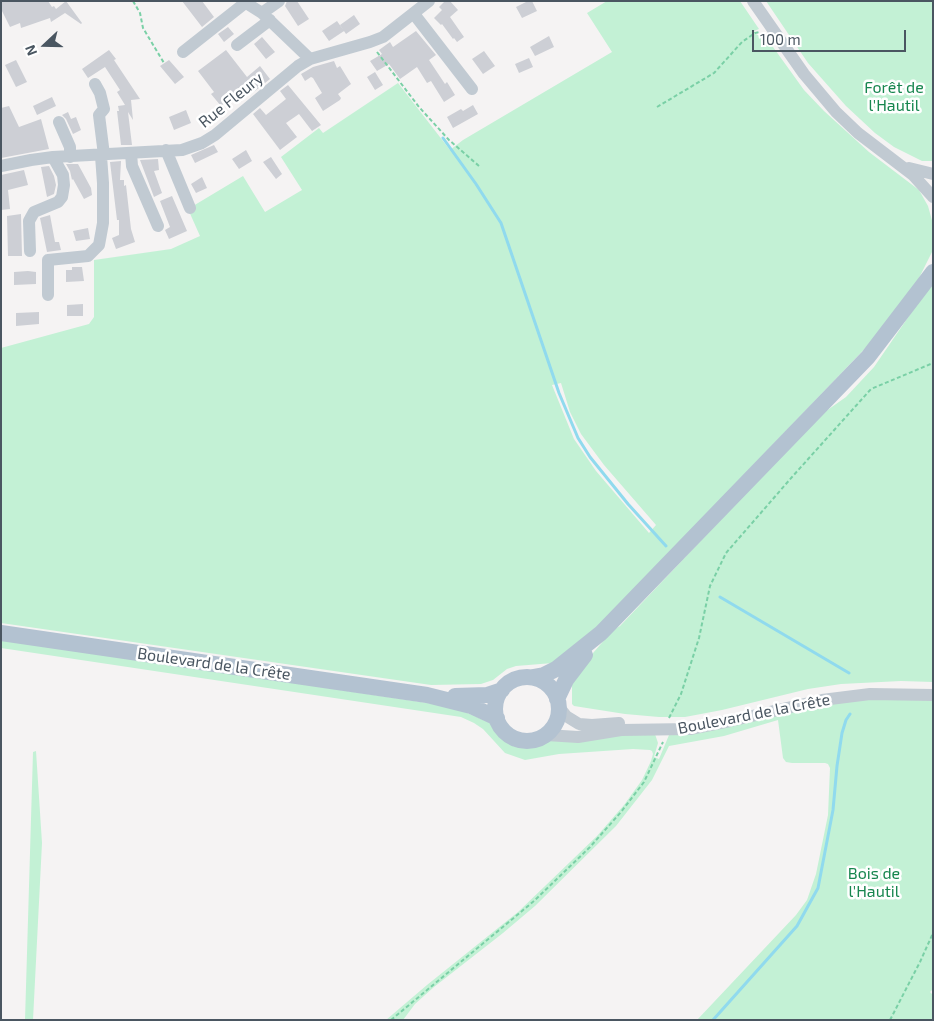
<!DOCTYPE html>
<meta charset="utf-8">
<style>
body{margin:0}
#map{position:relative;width:934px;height:1021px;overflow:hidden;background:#f5f3f3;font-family:"Exo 2",sans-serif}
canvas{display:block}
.frame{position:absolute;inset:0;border:2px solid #4a5661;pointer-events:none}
.north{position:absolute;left:20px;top:20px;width:50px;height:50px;-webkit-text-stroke:4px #fff;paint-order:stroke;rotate:249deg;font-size:14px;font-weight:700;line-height:20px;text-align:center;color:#4a5661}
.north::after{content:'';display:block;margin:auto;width:18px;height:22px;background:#4a5661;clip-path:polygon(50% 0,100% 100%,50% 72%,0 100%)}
.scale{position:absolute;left:752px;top:30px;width:154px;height:22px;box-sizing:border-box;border:2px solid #4a5661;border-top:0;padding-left:6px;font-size:15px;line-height:18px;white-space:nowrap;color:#4a5661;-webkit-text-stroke:4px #fff;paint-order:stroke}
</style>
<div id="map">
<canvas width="934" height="1021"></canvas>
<div class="frame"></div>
<div class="north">N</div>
<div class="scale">100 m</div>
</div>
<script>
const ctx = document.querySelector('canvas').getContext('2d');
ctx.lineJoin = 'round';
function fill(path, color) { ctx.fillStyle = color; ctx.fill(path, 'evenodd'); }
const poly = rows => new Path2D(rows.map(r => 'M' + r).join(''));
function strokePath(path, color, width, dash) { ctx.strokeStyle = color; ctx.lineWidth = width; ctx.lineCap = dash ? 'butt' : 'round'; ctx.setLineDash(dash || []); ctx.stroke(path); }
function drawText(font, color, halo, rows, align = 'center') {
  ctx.font = font + ' "Exo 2",sans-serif'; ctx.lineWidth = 5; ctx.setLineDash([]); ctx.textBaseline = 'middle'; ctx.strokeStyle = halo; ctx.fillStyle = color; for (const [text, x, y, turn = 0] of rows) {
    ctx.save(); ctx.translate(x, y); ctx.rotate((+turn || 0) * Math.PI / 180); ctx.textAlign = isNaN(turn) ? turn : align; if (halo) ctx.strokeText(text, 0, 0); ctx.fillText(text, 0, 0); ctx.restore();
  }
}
fill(poly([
 [607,1,740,1,759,29,754,31,757,35,760,35,764,41,768,40,804,90,824,111,869,152,919,190,928,206,933,224,933,250,917,282,876,337,599,626,553,663,516,666,507,669,493,680,481,684,431,685,1,623,1,348,89,324,94,317,94,260,171,249,200,236,188,209,243,176,265,212,302,190,281,157,319,128,323,133,398,83,450,150,463,140,612,52,587,13],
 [561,383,570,412,581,434,604,465,656,525,649,533,596,471,574,439,552,385],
 [766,1,933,1,933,161,922,161,894,147,875,133,846,106,808,63],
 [933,281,933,682,901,681,841,684,808,689,722,710,685,717,659,717,625,714,574,706,572,704,572,684,580,668,613,630,620,626,819,416,846,397,874,367],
 [1,639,454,707,490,723,503,740,513,746,525,748,533,748,553,740,611,734,655,734,658,743,654,757,659,759,669,735,851,699,933,698,933,989,930,992,933,995,933,1020,697,1020,796,915,807,900,816,874,828,815,830,768,828,764,825,763,792,763,786,762,783,758,778,720,724,736,669,746,652,780,616,826,535,906,503,933,434,987,415,1004,403,1020,386,1020,427,985,518,912,597,836,624,805,642,780,651,761,653,754,652,751,650,750,633,749,559,754,525,760,505,753,483,729,474,723,461,717,1,648],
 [36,751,42,843,33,1020,25,1020,33,752]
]), '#c3f1d5');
strokePath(poly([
 [443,138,476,184,501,223,559,393,578,438,590,457,628,504,666,546],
 [720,597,849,673],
 [713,1020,797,926,818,888,833,810,837,766,842,733,846,720,850,714]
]), '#90daee', 3);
fill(poly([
 [1,1,48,1,52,7,54,6,56,9,66,1,82,23,81,24,65,13,51,22,50,18,21,28,20,23,10,27,1,9],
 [182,1,202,1,214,17,202,27],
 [287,1,297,1,309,19,298,26,285,6],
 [445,1,450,1,458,10,450,17,464,37,457,42,454,38,453,39,442,24,441,25,434,18,442,10,439,7],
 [528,1,532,1,537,11,522,18,516,7],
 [354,15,360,24,346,34,340,25],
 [337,21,344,31,329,41,322,31],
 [228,27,234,34,224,42,218,34],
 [416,31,436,55,429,60,445,84,447,82,455,95,444,102,431,81,427,83,417,67,400,79,389,64,377,71,370,61,382,54,379,50,390,42,393,47],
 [549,36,554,47,535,56,530,47],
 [262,37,275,52,266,59,254,44],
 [109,50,116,59,114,60,140,99,131,100,133,120,128,112,132,145,121,145,117,111,119,111,118,106,125,105,117,92,120,90,105,67,88,78,82,69],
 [226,50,247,77,260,66,270,79,255,91,250,85,221,106,211,94,214,92,198,71],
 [484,51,495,66,483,74,472,59],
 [529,58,533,67,519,73,515,64],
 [16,60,27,82,16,87,5,65],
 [169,60,184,77,175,84,160,66],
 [334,61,337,68,340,66,351,84,338,94,341,98,340,100,323,111,315,98,322,93,313,78,311,77,305,81,301,74,313,67],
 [375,72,383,85,375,90,367,77],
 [288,85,321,125,312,131,299,114,286,123,297,137,280,150,253,114,260,108,266,115,286,99,280,91],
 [52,97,56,106,37,115,33,106],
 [473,105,478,114,453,128,447,117,461,109,463,111],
 [9,106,19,127,41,119,49,149,1,158,1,108],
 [186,110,191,123,174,130,169,117],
 [68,112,71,119,76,117,81,130,73,134,66,119,62,115],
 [214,145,218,152,195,163,191,155],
 [246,150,252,161,239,169,232,159],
 [271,157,282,174,276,179,263,162],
 [158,159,159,170,154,171,162,193,154,197,140,160],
 [121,161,120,180,124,180,124,186,126,185,131,229,135,242,116,249,112,238,119,235,119,220,117,220,110,162],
 [66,164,78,164,91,188,92,195,84,199,73,179,72,180,70,171],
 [49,166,54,176,56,185,54,194,47,197,41,167],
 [24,170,28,185,8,190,10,209,1,210,1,175],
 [202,177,207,188,196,193,191,184],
 [172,196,187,231,169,239,165,230,170,227,160,201],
 [21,214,22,256,8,256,7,216],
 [50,215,55,242,59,242,61,250,47,252,40,218],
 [88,228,90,239,76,241,73,231],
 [72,267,82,267,84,281,66,282,66,270,72,270],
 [28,271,36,272,36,284,14,285,14,272],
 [83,304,83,316,67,316,67,305],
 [39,312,39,324,16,326,16,313]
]), '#cdcfd5');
strokePath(poly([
 [133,1,140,13,143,28,164,63],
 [377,52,419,107,449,140,479,166],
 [657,107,714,73,742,42,755,33,760,32],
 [669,718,681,694,699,638,710,586,726,553,792,477,871,389,933,363],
 [391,1020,534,901,590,847,621,812,644,782,663,742],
 [890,1020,920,962,933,933]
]), '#7ad0a6', 2, [4, 2.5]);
strokePath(poly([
 [243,1,262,13,310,59],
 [753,1,804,74,836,112,858,133,913,175,933,197],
 [262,13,279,1],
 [414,14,472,89],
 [237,45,270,20],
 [183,52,245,3],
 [95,84,100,93,104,109,99,115,104,155],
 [59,122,70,147,70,157],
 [166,150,190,208],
 [131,153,132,166,158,226],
 [1,166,31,160,53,157,182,150,202,143,215,135,298,66,310,59,370,42,383,37,429,1],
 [909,168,933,174],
 [30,251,29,221,34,212,58,202,62,197,64,185,63,175,53,157],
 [48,295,48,260,88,256,99,245,103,223,103,183,101,156],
 [559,707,566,716,579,724,592,725,619,723],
 [546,735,578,737,621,730,690,729,730,721,822,700,870,694,933,695]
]), '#c1cad2', 12);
strokePath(poly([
 [1,633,427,695,471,706,497,718],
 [533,677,544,675,556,669,601,633,868,357,933,272],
 '495 709a32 32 0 1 1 64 0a32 32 0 1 1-64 0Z',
 [455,696,487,695,502,690],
 [557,699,566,680,585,655]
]), '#b3c2d1', 16);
drawText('16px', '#17864f', '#fff', [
 ["Forêt de",894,88],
 ["l'Hautil",894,106],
 ["Bois de",874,874],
 ["l'Hautil",874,892]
]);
drawText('16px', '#4a5661', '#fff', [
 ["Rue Fleury",231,100,-39],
 ["Boulevard de la Crête",214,664,8],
 ["Boulevard de la Crête",754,714,-11]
]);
</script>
